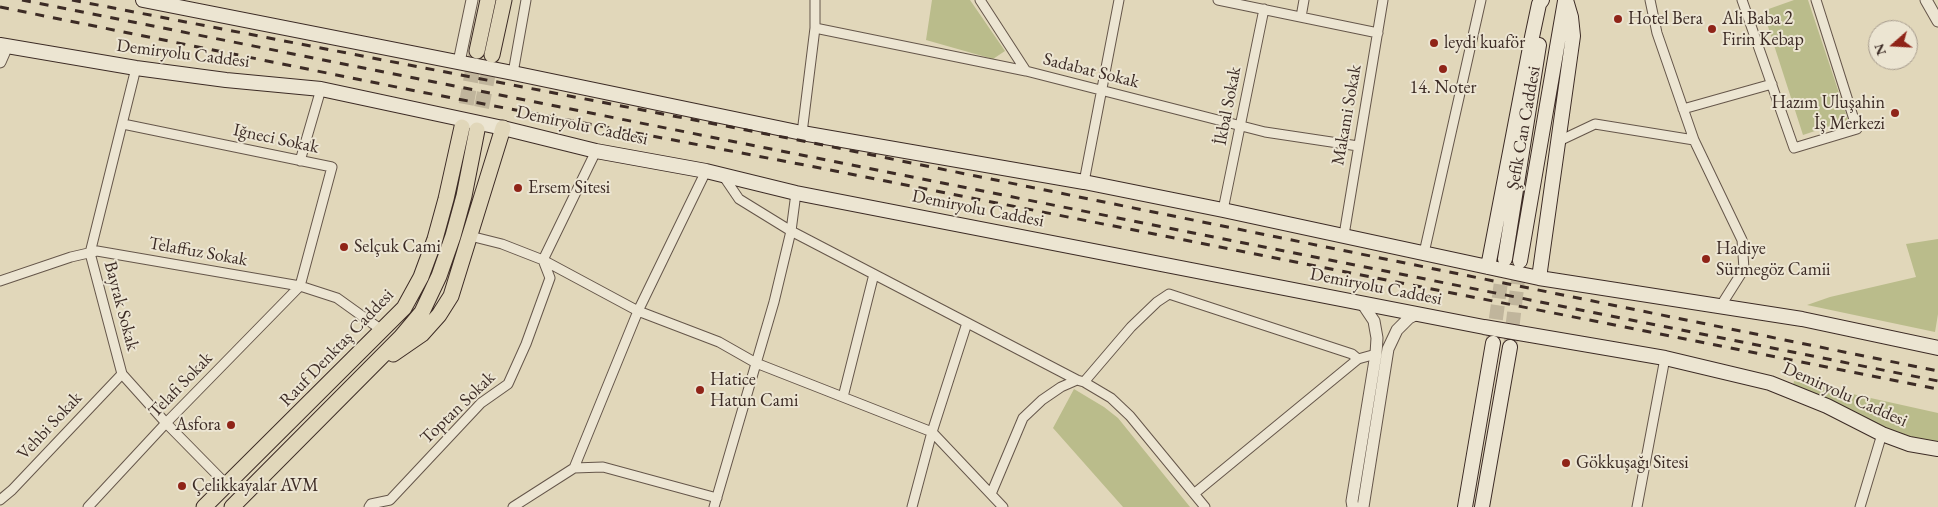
<!DOCTYPE html>
<meta charset="utf-8">
<style>
body{margin:0}
#map{position:relative;width:1938px;height:507px;overflow:hidden;background:#e1d7ba;font-family:"EB Garamond",serif}
canvas{display:block}
.north{position:absolute;left:1868px;top:20px;width:50px;height:50px;box-sizing:border-box;background:#ece5d2;border:1px solid #a69b8d;border-radius:50%;rotate:251deg;font-size:14px;font-weight:700;line-height:20px;text-align:center;color:#3c2b25}
.north::after{content:'';display:block;margin:auto;width:18px;height:22px;background:#8f2418;clip-path:polygon(50% 0,100% 100%,50% 72%,0 100%)}
</style>
<div id="map">
<canvas width="1938" height="507"></canvas>
<div class="north">N</div>
</div>
<script>
const ctx = document.querySelector('canvas').getContext('2d');
ctx.lineJoin = 'round';
function fill(path, color) { ctx.fillStyle = color; ctx.fill(path, 'evenodd'); }
const poly = rows => new Path2D(rows.map(r => 'M' + r).join(''));
function strokePath(path, color, width, dash) { ctx.strokeStyle = color; ctx.lineWidth = width; ctx.lineCap = dash ? 'butt' : 'round'; ctx.setLineDash(dash || []); ctx.stroke(path); }
function drawText(font, color, halo, rows, align = 'center') {
  ctx.font = font + ' "EB Garamond",serif'; ctx.lineWidth = 4; ctx.setLineDash([]); ctx.textBaseline = 'middle'; ctx.strokeStyle = halo; ctx.fillStyle = color; for (const [text, x, y, turn = 0] of rows) {
    ctx.save(); ctx.translate(x, y); ctx.rotate((+turn || 0) * Math.PI / 180); ctx.textAlign = isNaN(turn) ? turn : align; if (halo) ctx.strokeText(text, 0, 0); ctx.fillText(text, 0, 0); ctx.restore();
  }
}
fill(poly([
 [932,0,970,0,1005,51,993,59,926,40],
 [1794,0,1808,0,1848,120,1803,135,1763,11],
 [1938,239,1938,314,1935,332,1807,305,1830,297,1916,277,1906,244],
 [1794,381,1938,413,1938,443,1915,438,1875,424,1793,386],
 [1074,389,1104,407,1118,418,1190,507,1123,507,1053,428]
]), '#babc8b');
strokePath(poly([
 [1493,340,1504,260],
 [1510,347,1520,263]
]), '#c0b59c', 14, [14, 7]);
strokePath(poly([
 [462,127,476,52],
 [477,130,492,55]
]), '#c0b59c', 15, [15, 8]);
const minor = poly([
 [980,0,1026,71],
 [1218,0,1378,33],
 [1650,0,1657,33,1694,140],
 [1742,0,1794,148,1857,129,1816,0],
 [1301,17,1304,0],
 [815,28,1026,71,1265,132,1358,146],
 [136,68,90,253,122,374,166,423,227,485],
 [513,73,526,0],
 [1683,109,1772,84],
 [802,133,815,28,815,0],
 [1559,141,1595,124,1694,140,1742,240,1744,269,1720,307],
 [300,161,321,89],
 [722,174,739,199,791,231,1077,380,1084,382,1111,398,1130,416,1205,507],
 [1084,182,1119,0],
 [1223,210,1264,9],
 [1344,235,1383,0],
 [470,236,502,244,543,260,638,311,719,342,756,363,932,432,1003,507],
 [1424,253,1481,0],
 [0,281,71,257,97,251,300,286,337,298,383,331],
 [1084,382,1131,327,1157,302,1169,294,1352,354,1358,359],
 [843,397,874,274],
 [574,468,638,311,706,171],
 [1195,493,1358,359,1376,354],
 [991,494,1023,418,1042,400,1061,387,1077,380],
 [0,500,12,490,122,374],
 [88,507,166,423,300,286,332,167,123,124],
 [369,507,371,504,390,500,481,403,508,384,526,344,550,278,543,260,596,151],
 [513,507,574,468,603,467,717,498],
 [714,507,774,302,791,231,796,193],
 [912,507,932,432,967,323],
 [1637,507,1665,358],
 [1860,507,1882,434]
]);
const tertiary = poly([
 [1926,0,1938,21],
 [0,62,7,46],
 [459,62,472,0],
 [1353,507,1352,501,1376,354,1377,338,1374,321,1362,303],
 [1363,507,1388,349,1397,330,1409,318,1417,314]
]);
const secondary = poly([
 [143,0,513,73,802,133,1084,182,1223,210,1539,278,1802,319,1938,348],
 [0,45,136,68,226,80,321,89,503,128,596,151,706,171,796,193,1484,327,1665,358,1770,383,1827,406,1882,434,1909,444,1938,449],
 [1505,259,1539,45],
 [1520,261,1565,1],
 [1488,267,1532,37,1539,4,1542,0],
 [1539,278,1573,36,1571,17,1566,0],
 [1465,507,1493,343],
 [1482,507,1510,347]
]);
const primary = poly([
 [477,51,488,0],
 [492,55,504,0],
 [393,354,422,334,439,315,451,296,503,128],
 [204,507,404,308,421,277,435,239,446,199,462,127],
 [232,507,401,337,422,312,439,276,453,236,464,196,477,130]
]);
strokePath(minor, '#65564a', 11);
strokePath(tertiary, '#65564a', 13);
strokePath(secondary, '#3c2b25', 16);
strokePath(primary, '#3c2b25', 17);
strokePath(minor, '#ece5d2', 9);
strokePath(tertiary, '#ece5d2', 11);
strokePath(secondary, '#ece5d2', 14);
strokePath(primary, '#e1d7ba', 15);
strokePath(poly([
 [22,0,1938,381],
 [72,0,803,141,1938,371],
 [0,7,421,92,815,167,1938,389]
]), '#3c2b25', 3, [9, 9]);
for (const [x, y, r, color] of [
 [1618,19,5,"#8f2418"],
 [1712,29,5,"#8f2418"],
 [1434,43,5,"#8f2418"],
 [1443,69,5,"#8f2418"],
 [1895,113,5,"#8f2418"],
 [518,188,5,"#8f2418"],
 [344,247,5,"#8f2418"],
 [1706,259,5,"#8f2418"],
 [700,390,5,"#8f2418"],
 [231,425,5,"#8f2418"],
 [1566,463,5,"#8f2418"],
 [182,486,5,"#8f2418"]
]) { const dot = new Path2D(); dot.arc(x, y, r, 0, 2 * Math.PI); ctx.fillStyle = color; ctx.fill(dot); strokePath(dot, '#ece5d2', 2); }
drawText('18px', '#3c2b25', '#ece5d2', [
 ["Hotel Bera",1628,19],
 ["Ali Baba 2",1722,19],
 ["Firin Kebap",1722,40],
 ["leydi kuaför",1444,43],
 ["14. Noter",1443,88,"center"],
 ["Hazım Uluşahin",1885,103,"right"],
 ["İş Merkezi",1885,124,"right"],
 ["Ersem Sitesi",528,188],
 ["Selçuk Cami",354,247],
 ["Hadiye",1716,249],
 ["Sürmegöz Camii",1716,270],
 ["Hatice",710,380],
 ["Hatun Cami",710,401],
 ["Asfora",221,425,"right"],
 ["Gökkuşağı Sitesi",1576,463],
 ["Çelikkayalar AVM",192,486]
], 'left');
drawText('18px', '#3c2b25', '#ece5d2', [
 ["Demiryolu Caddesi",183,54,7],
 ["Sadabat Sokak",1091,71,14],
 ["İkbal Sokak",1228,106,-79],
 ["Makami Sokak",1347,115,-80],
 ["Demiryolu Caddesi",582,126,12],
 ["Şefik Can Caddesi",1524,128,-80],
 ["Iğneci Sokak",276,139,12],
 ["Demiryolu Caddesi",978,209,11],
 ["Telaffuz Sokak",198,252,10],
 ["Demiryolu Caddesi",1376,287,11],
 ["Bayrak Sokak",121,306,75],
 ["Rauf Denktaş Caddesi",337,348,-46],
 ["Telafi Sokak",181,385,-46],
 ["Demiryolu Caddesi",1845,395,24],
 ["Toptan Sokak",458,408,-44],
 ["Vehbi Sokak",50,426,-47]
]);
</script>
